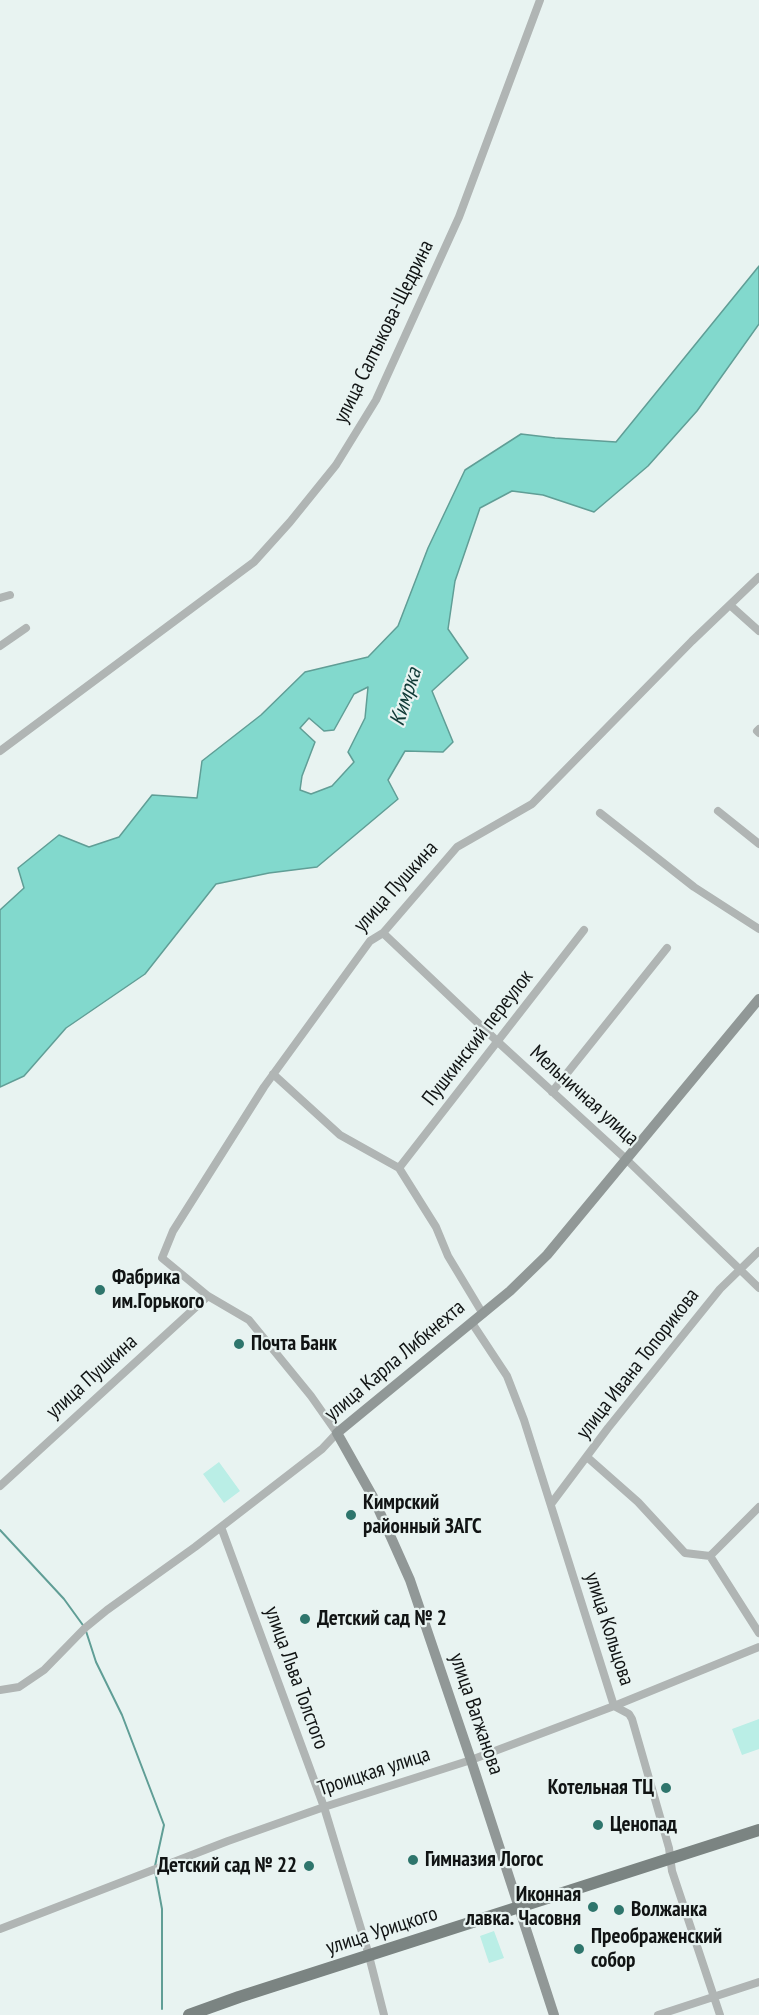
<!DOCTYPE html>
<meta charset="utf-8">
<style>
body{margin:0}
canvas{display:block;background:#e8f3f1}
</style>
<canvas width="759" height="2015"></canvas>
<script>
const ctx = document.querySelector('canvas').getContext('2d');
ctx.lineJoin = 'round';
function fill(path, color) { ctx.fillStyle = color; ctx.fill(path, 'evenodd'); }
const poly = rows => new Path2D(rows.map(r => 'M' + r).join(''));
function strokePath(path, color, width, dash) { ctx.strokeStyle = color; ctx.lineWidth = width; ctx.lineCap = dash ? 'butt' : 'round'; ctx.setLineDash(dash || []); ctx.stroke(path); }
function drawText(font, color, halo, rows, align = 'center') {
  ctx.font = font + ' "PT Sans Narrow",sans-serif'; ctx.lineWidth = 4.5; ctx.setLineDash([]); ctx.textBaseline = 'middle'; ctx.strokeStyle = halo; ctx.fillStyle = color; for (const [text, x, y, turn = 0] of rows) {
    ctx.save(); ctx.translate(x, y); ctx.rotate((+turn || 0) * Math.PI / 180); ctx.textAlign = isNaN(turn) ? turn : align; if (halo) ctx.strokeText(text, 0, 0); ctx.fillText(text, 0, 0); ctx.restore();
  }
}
fill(poly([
 [219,1462,240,1491,224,1503,203,1474],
 [759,1719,759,1749,742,1755,732,1729],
 [494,1931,504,1958,489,1963,480,1936]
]), '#baeee6');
const water = poly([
 [759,266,759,324,697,411,648,466,594,512,543,495,512,491,480,508,455,581,448,629,468,658,432,691,453,742,443,752,405,751,388,780,398,799,317,867,269,873,216,884,145,974,66,1028,24,1076,0,1087,0,910,24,888,18,868,59,835,89,847,119,837,152,795,197,798,202,761,261,715,305,672,368,657,398,626,428,548,465,470,521,434,555,438,616,442,759,266],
 [368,687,365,718,348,752,354,762,332,786,311,794,300,790,302,776,315,742,300,728,309,718,324,731,334,730,354,694,368,687]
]);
fill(water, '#82d9cd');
strokePath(water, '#609e96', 1.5);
strokePath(poly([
 [0,1530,64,1599,85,1628,96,1662,122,1715,164,1825,155,1866],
 [155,1871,162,1909,162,2009]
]), '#609e96', 2);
strokePath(poly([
 [0,598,10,595],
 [731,606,759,631],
 [0,646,26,628],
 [759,729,757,731,759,733],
 [0,751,254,562,290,522,336,465,376,400,459,217,540,0],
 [718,811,759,844],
 [600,813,694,887,759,929],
 [383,933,498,1042,627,1160,759,1288],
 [273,1074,340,1135,399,1168,436,1227,448,1256,483,1314],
 [552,1092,667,948],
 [399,1168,584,930],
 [472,1323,507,1376,524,1420,614,1706,629,1714,632,1719,669,1848,672,1871,720,2015],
 [587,1457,638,1502,685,1553,710,1556],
 [0,1486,208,1296],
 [551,1504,608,1428,720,1289,759,1251],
 [221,1527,324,1807,368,1952,384,2015],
 [710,1556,759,1633],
 [710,1556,759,1507],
 [0,1690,19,1687,44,1670,85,1628,107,1610,195,1547,322,1449,337,1433,311,1396,249,1320,208,1296,162,1258,173,1231,264,1087,370,941,383,933,457,847,532,804,692,641,759,577],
 [0,1929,228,1841,324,1807,471,1760,614,1706,759,1647],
 [658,2015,759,1982]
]), '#b0b5b4', 8);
strokePath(poly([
 [554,2015,471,1760,410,1580,373,1497,337,1433,510,1291,547,1255,759,999]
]), '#919897', 10);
strokePath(poly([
 [189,2015,239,1997,759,1830]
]), '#7b8482', 12);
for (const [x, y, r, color] of [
 [100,1290,6,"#2e756c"],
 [239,1344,6,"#2e756c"],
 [351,1515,6,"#2e756c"],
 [305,1619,6,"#2e756c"],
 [666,1788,6,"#2e756c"],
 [598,1825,6,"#2e756c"],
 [413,1860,6,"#2e756c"],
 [309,1866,6,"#2e756c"],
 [593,1907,6,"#2e756c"],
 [619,1910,6,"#2e756c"],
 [579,1949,6,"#2e756c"]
]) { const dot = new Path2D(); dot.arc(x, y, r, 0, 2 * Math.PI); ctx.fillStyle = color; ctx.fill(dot); strokePath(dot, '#e8f3f1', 2); }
drawText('21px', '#111414', '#e8f3f1', [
 ["улица Салтыкова-Щедрина",384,332,-64],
 ["улица Пушкина",396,887,-48],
 ["Пушкинский переулок",478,1038,-52],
 ["Мельничная улица",584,1096,42],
 ["улица Карла Либкнехта",395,1361,-40],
 ["улица Ивана Топорикова",638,1364,-52],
 ["улица Пушкина",92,1377,-42],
 ["улица Кольцова",609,1629,72],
 ["улица Льва Толстого",296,1678,70],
 ["улица Вагжанова",476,1714,71],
 ["Троицкая улица",374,1772,-18],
 ["улица Урицкого",382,1931,-18]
]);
drawText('bold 21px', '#111414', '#e8f3f1', [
 ["Фабрика",112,1278],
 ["им.Горького",112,1302],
 ["Почта Банк",251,1344],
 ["Кимрский",363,1503],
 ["районный ЗАГС",363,1527],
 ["Детский сад № 2",317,1619],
 ["Котельная ТЦ",654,1788,"right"],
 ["Ценопад",610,1825],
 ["Гимназия Логос",425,1860],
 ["Детский сад № 22",297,1866,"right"],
 ["Иконная",581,1895,"right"],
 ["лавка. Часовня",581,1919,"right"],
 ["Волжанка",631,1910],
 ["Преображенский",591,1937],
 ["собор",591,1961]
], 'left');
drawText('italic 22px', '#0e3834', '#e8f3f1', [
 ["Кимрка",406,697,-72]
]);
</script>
